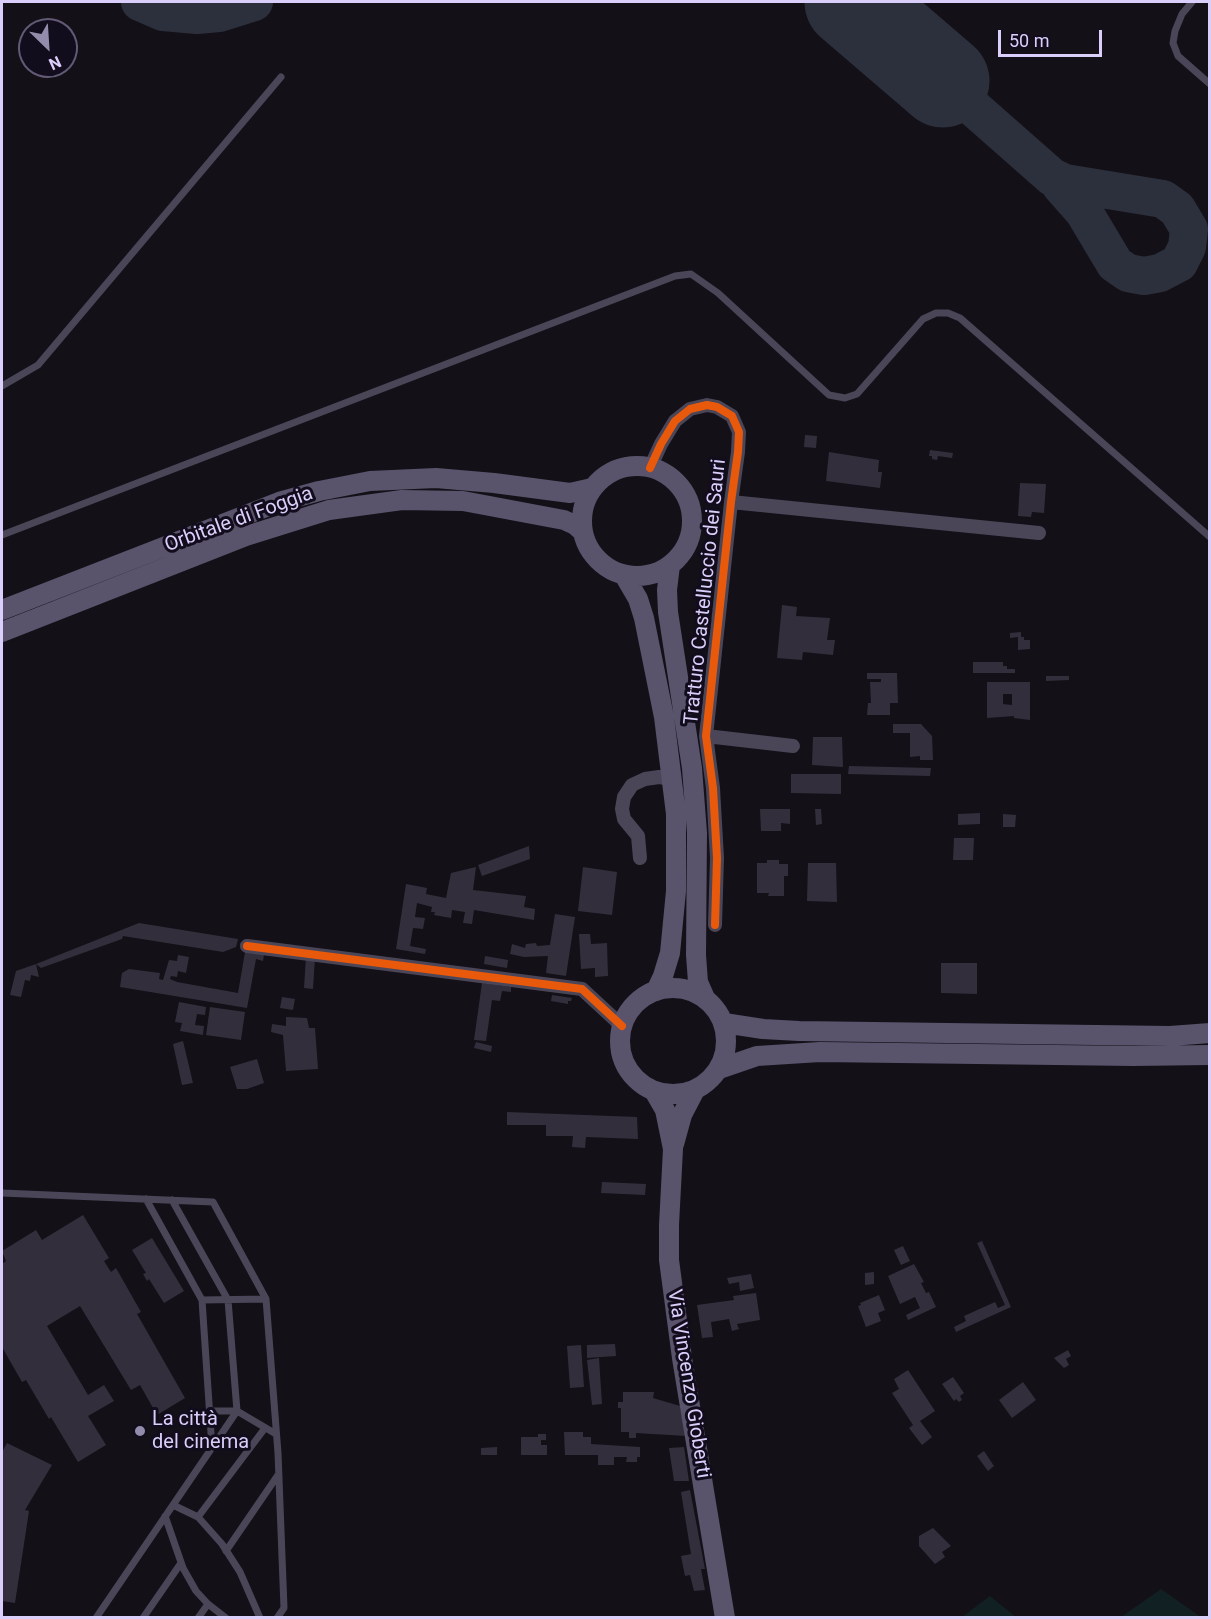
<!DOCTYPE html>
<meta charset="utf-8">
<style>
body{margin:0}
#map{position:relative;width:1211px;height:1619px;overflow:hidden;background:#131018;font-family:Roboto,sans-serif}
canvas{display:block}
.frame{position:absolute;inset:0;border:3px solid #dacefa;pointer-events:none}
.north{position:absolute;left:18px;top:18px;width:60px;height:60px;box-sizing:border-box;background:#120d1c;border:2px solid #625a75;border-radius:50%;rotate:155deg;font-size:16px;font-weight:700;line-height:24px;text-align:center;color:#dacefa}
.north::after{content:'';display:block;margin:auto;width:21px;height:27px;background:#948cab;clip-path:polygon(50% 0,100% 100%,50% 72%,0 100%)}
.scale{position:absolute;left:998px;top:30px;width:104px;height:27px;box-sizing:border-box;border:3px solid #dacefa;border-top:0;padding-left:8px;font-size:18px;line-height:21px;white-space:nowrap;color:#dacefa;-webkit-text-stroke:4px #120d1c;paint-order:stroke}
</style>
<div id="map">
<canvas width="1211" height="1619"></canvas>
<div class="frame"></div>
<div class="north">N</div>
<div class="scale">50 m</div>
</div>
<script>
const ctx = document.querySelector('canvas').getContext('2d');
ctx.lineJoin = 'round';
function fill(path, color) { ctx.fillStyle = color; ctx.fill(path, 'evenodd'); }
const poly = rows => new Path2D(rows.map(r => 'M' + r).join(''));
function strokePath(path, color, width, dash) { ctx.strokeStyle = color; ctx.lineWidth = width; ctx.lineCap = dash ? 'butt' : 'round'; ctx.setLineDash(dash || []); ctx.stroke(path); }
function drawText(font, color, halo, rows, align = 'center') {
  ctx.font = font + ' Roboto,sans-serif'; ctx.lineWidth = 6; ctx.setLineDash([]); ctx.textBaseline = 'middle'; ctx.strokeStyle = halo; ctx.fillStyle = color; for (const [text, x, y, turn = 0] of rows) {
    ctx.save(); ctx.translate(x, y); ctx.rotate((+turn || 0) * Math.PI / 180); ctx.textAlign = isNaN(turn) ? turn : align; if (halo) ctx.strokeText(text, 0, 0); ctx.fillText(text, 0, 0); ctx.restore();
  }
}
fill(poly([
 [1161,1589,1201,1617,1121,1617],
 [990,1596,1016,1617,962,1617]
]), '#112023');
strokePath(poly([
 [140,2,163,12,197,15,219,13,254,2],
 [943,81,1052,177,1065,183,1163,199,1177,209,1189,229,1187,247,1179,263,1160,273,1144,276,1128,273,1115,264,1084,212,1061,186]
]), '#2c303c', 38);
strokePath(poly([
 [851,2,943,81]
]), '#2c303c', 93);
fill(poly([
 [805,435,817,436,816,448,804,447],
 [930,450,953,453,952,458,938,456,937,460,932,459,932,456,929,456],
 [829,452,879,460,878,472,882,472,880,488,826,481],
 [1020,483,1046,484,1044,513,1032,512,1031,517,1018,516],
 [782,605,797,607,796,616,830,618,827,640,835,640,833,655,803,652,802,660,777,658],
 [1021,632,1021,637,1024,637,1024,640,1030,640,1030,649,1018,650,1018,637,1010,638,1010,633],
 [973,662,1003,662,1003,666,1007,666,1007,669,1015,669,1015,673,973,673],
 [867,673,897,673,898,703,890,703,890,715,867,715,868,703,871,703,870,682,881,682,881,679,867,679],
 [1046,676,1069,676,1069,680,1046,681],
 [987,682,1030,682,1030,720,1014,718,1014,716,987,718],
 [1003,694,1012,694,1012,705,1003,704],
 [893,724,921,724,932,736,933,760,920,760,920,756,910,757,910,733,893,733],
 [813,737,842,737,843,767,812,765],
 [849,766,931,768,930,776,848,774],
 [791,774,841,774,841,794,791,793],
 [760,809,790,809,790,824,781,823,781,831,761,831],
 [815,809,821,809,822,824,816,825],
 [980,813,980,824,958,825,958,814],
 [1003,814,1016,815,1015,827,1003,827],
 [954,838,974,838,973,860,953,860],
 [529,846,530,859,482,876,478,865],
 [767,860,779,860,779,864,788,864,788,876,784,876,784,896,768,896,769,893,757,893,757,863,767,863],
 [808,863,836,863,837,902,807,901],
 [476,867,473,890,526,896,524,907,535,909,534,920,474,910,472,924,463,923,465,912,452,910,451,918,434,915,435,912,431,912,432,907,417,903,415,917,425,918,423,929,413,928,410,946,426,949,425,954,396,949,406,884,427,888,426,894,446,898,451,873],
 [583,867,617,872,612,915,578,911],
 [555,914,575,917,566,976,546,973,548,956,524,957,510,954,512,944,525,948,526,944,536,943,537,946,550,945],
 [139,923,238,939,236,947,223,952,123,936,122,939,41,968,36,964],
 [579,934,590,934,591,944,607,943,608,976,595,977,595,968,581,969],
 [257,951,272,952,271,956,264,955,263,961,256,959,247,1008,120,987,122,973,129,969,160,973,159,979,163,980,169,960,177,961,178,955,189,957,186,973,178,971,177,977,171,976,170,979,177,982,238,993,245,952,256,954],
 [485,956,508,960,507,968,484,964],
 [306,957,315,958,313,989,304,988],
 [941,963,977,963,977,994,941,993],
 [36,964,39,977,31,975,30,981,25,980,21,997,10,995,16,971],
 [482,983,511,987,511,992,502,991,500,1001,492,1000,486,1041,474,1040],
 [552,995,572,998,571,1001,568,1001,568,1004,551,1001],
 [282,997,295,999,293,1010,280,1008],
 [179,1002,206,1007,205,1015,197,1014,195,1025,204,1026,203,1035,180,1031,182,1023,175,1022],
 [210,1007,245,1012,241,1040,206,1035],
 [286,1017,307,1018,309,1028,315,1028,318,1069,286,1071,283,1035,271,1032,272,1024,286,1026],
 [183,1041,193,1083,182,1085,173,1044],
 [476,1042,492,1046,491,1052,474,1048],
 [257,1059,264,1083,247,1089,237,1089,230,1067],
 [507,1112,637,1117,638,1139,586,1137,585,1148,572,1147,573,1136,546,1136,546,1125,507,1125],
 [602,1182,646,1184,645,1195,601,1193],
 [83,1215,109,1258,104,1261,111,1272,116,1268,141,1312,137,1314,185,1398,157,1415,140,1385,131,1390,80,1306,47,1326,88,1395,104,1385,114,1401,88,1416,106,1445,78,1462,51,1417,49,1419,26,1380,22,1382,2,1347,2,1264,6,1261,2,1251,36,1230,42,1240],
 [152,1238,184,1291,164,1303,149,1279,147,1281,143,1274,146,1273,132,1250],
 [982,1241,1011,1307,956,1332,954,1327,966,1321,964,1316,995,1302,998,1308,1005,1305,977,1243],
 [903,1246,910,1261,901,1265,894,1250],
 [914,1264,924,1282,921,1283,926,1293,929,1292,936,1307,908,1320,906,1315,920,1308,915,1297,900,1304,888,1276],
 [874,1272,874,1284,865,1285,865,1273],
 [751,1274,754,1288,740,1291,739,1282,729,1284,727,1278],
 [756,1293,760,1320,737,1324,739,1329,732,1331,729,1319,711,1322,713,1337,702,1338,697,1305,734,1300,733,1296],
 [879,1295,885,1310,878,1313,881,1321,866,1327,858,1306,861,1305,860,1303],
 [615,1344,616,1356,587,1358,587,1345],
 [581,1345,584,1387,570,1388,567,1346],
 [1068,1350,1071,1356,1066,1359,1069,1365,1064,1368,1054,1358],
 [599,1358,602,1404,592,1405,587,1360],
 [908,1370,935,1411,920,1421,932,1437,922,1445,909,1428,913,1425,892,1393,899,1389,894,1379],
 [953,1377,964,1393,960,1396,962,1400,959,1402,956,1399,954,1401,942,1384],
 [1023,1382,1036,1400,1012,1418,999,1400],
 [623,1392,654,1392,653,1398,680,1406,686,1436,636,1433,636,1438,629,1438,629,1432,621,1432,621,1408,618,1408,618,1402,623,1402],
 [564,1432,583,1432,583,1437,591,1437,591,1444,640,1447,640,1457,637,1457,637,1462,626,1462,627,1457,614,1457,614,1465,598,1465,598,1455,565,1455],
 [538,1434,546,1434,546,1440,541,1440,541,1445,547,1445,547,1455,521,1455,521,1437,538,1437],
 [7,1443,52,1465,25,1510,29,1511,15,1603,2,1601,2,1452],
 [497,1447,497,1455,481,1455,481,1448],
 [684,1447,689,1481,674,1481,669,1448],
 [984,1451,994,1466,988,1471,977,1456],
 [690,1490,705,1569,701,1569,705,1590,694,1591,690,1575,685,1576,681,1556,691,1554,681,1492],
 [933,1528,951,1546,942,1552,945,1557,935,1564,919,1546,919,1536]
]), '#332e3b');
strokePath(poly([
 [1192,2,1182,14,1175,31,1173,43,1178,56,1210,84],
 [2,386,38,365,281,77],
 [2,535,675,276,691,274,718,293,829,395,845,398,857,394,923,319,936,313,948,313,960,318,1210,537],
 [2,1193,213,1202,266,1299,278,1453,284,1608,277,1618],
 [146,1199,202,1300,212,1448],
 [202,1300,266,1299],
 [209,1411,237,1411,276,1434],
 [173,1505,198,1517,222,1544,240,1572,260,1618],
 [165,1516,183,1568,196,1591,208,1604,226,1618],
 [198,1517,265,1428],
 [226,1551,278,1475],
 [96,1618,237,1411,228,1300,172,1200],
 [143,1618,181,1563],
 [198,1618,208,1604]
]), '#4a4658', 7);
strokePath(poly([
 [650,468,661,444,675,421,690,409,707,405,717,407,732,416,739,432,738,452,731,502,706,736,713,788,717,858,715,925],
 [731,502,1039,533],
 [706,736,793,746],
 [640,858,638,836,624,819,622,809,624,797,632,785,645,779,659,777,672,779],
 [247,946,582,989,622,1026]
]), '#4a4658', 14);
strokePath(poly([
 '582 521a55 55 0 1 1 110 0a55 55 0 1 1-110 0Z',
 [670,565,667,590,668,612,692,768,697,833,696,955,698,982,705,998],
 [624,575,638,599,644,618,664,717,676,814,676,891,670,953,663,976,656,991],
 [2,610,279,502,319,491,370,481,436,478,494,483,570,493,592,488],
 [2,632,246,536,329,510,402,500,463,501,564,520,575,525,583,532],
 '620 1041a53 53 0 1 1 106 0a53 53 0 1 1-106 0Z',
 [724,1023,763,1029,799,1031,1170,1036,1210,1033],
 [719,1069,757,1056,820,1052,1133,1056,1210,1055],
 [654,1091,665,1110,673,1149,669,1225,669,1260,682,1358,725,1618],
 [674,1144,682,1115,695,1090]
]), '#59536b', 20);
strokePath(poly([
 [650,468,661,444,675,421,690,409,707,405,717,407,732,416,739,432,738,452,731,502,706,736,713,788,717,858,715,925],
 [247,946,582,989,622,1026]
]), '#e8590c', 8);
for (const [x, y, r, color] of [
 [140,1431,6,"#948cab"]
]) { const dot = new Path2D(); dot.arc(x, y, r, 0, 2 * Math.PI); ctx.fillStyle = color; ctx.fill(dot); strokePath(dot, '#120d1c', 2); }
drawText('20px', '#dacefa', '#120d1c', [
 ["Orbitale di Foggia",239,520,-20],
 ["Tratturo Castelluccio dei Sauri",706,592,-84],
 ["Via Vincenzo Gioberti",688,1384,81]
]);
drawText('20px', '#dacefa', '#120d1c', [
 ["La città",152,1420],
 ["del cinema",152,1443]
], 'left');
</script>
